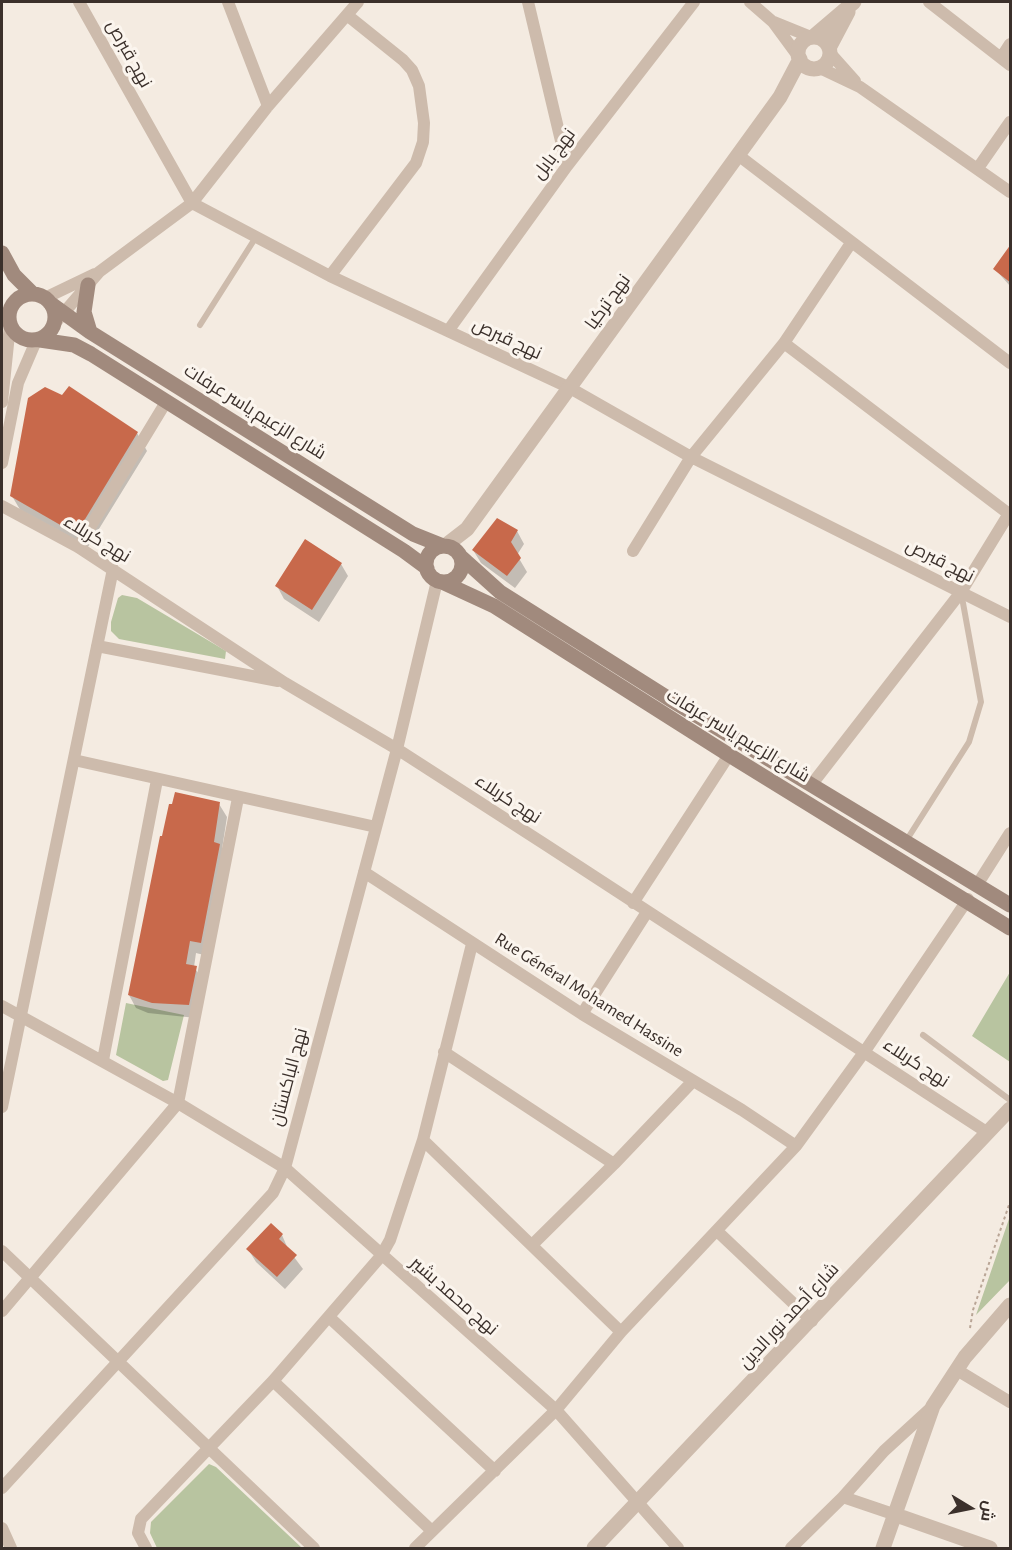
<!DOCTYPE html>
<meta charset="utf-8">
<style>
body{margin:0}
#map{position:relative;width:1012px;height:1550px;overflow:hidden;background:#f4ebe1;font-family:"Alegreya Sans",Cairo,sans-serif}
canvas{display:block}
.frame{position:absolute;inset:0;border:3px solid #3b302b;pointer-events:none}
.north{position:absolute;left:940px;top:1478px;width:60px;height:60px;-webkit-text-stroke:4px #fbf5ee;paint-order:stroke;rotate:100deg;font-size:16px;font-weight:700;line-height:24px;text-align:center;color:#3b302b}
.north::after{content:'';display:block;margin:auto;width:21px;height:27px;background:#3b302b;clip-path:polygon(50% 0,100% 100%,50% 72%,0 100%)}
</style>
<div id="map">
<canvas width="1012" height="1550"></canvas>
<div class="frame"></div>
<div class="north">ش</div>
</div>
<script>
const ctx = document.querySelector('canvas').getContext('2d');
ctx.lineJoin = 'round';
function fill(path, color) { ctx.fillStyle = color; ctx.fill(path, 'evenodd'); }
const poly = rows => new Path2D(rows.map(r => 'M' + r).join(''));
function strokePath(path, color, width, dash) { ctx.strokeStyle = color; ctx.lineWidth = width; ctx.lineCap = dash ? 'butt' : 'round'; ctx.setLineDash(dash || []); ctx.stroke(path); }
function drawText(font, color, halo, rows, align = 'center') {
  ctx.font = font + ' "Alegreya Sans",Cairo,sans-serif'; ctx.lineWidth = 6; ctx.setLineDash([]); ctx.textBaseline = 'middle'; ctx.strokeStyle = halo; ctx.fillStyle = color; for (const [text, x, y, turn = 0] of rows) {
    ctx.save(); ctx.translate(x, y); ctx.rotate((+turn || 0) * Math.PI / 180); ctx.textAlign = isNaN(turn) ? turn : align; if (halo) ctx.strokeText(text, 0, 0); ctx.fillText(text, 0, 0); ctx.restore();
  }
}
fill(poly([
 [122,595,137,598,226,651,225,659,119,639,111,631,111,622,118,598],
 [1010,972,1010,1062,972,1036],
 [126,1003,184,1015,168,1080,163,1081,116,1055],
 [1010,1216,1010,1280,976,1315],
 [209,1464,216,1467,302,1548,157,1548,150,1533,151,1522]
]), '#b8c4a0');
fill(poly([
 [1010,247,1010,286,995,269],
 [137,433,147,451,86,550,22,513,12,496],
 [517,531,524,544,517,555,527,572,515,588,481,563,473,550],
 [341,564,348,576,319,622,284,599,277,586],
 [219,804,227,817,222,849,227,858,208,956,196,953,194,967,203,980,196,1018,148,1013,136,1008,129,995],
 [271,1225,282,1235,288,1249,303,1269,285,1289,256,1262,248,1249]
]), '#0003');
fill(poly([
 [1011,244,1011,283,993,269],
 [69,386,138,432,76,534,10,496,28,398,45,387,62,395],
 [497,518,518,530,511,542,521,558,507,576,472,550],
 [305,539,342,563,312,610,275,586],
 [175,792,220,802,214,842,220,844,201,943,190,941,186,964,197,966,189,1005,152,1003,128,995,160,836,162,836,169,804,172,804],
 [271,1223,283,1234,279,1239,297,1255,277,1277,246,1249]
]), '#c8694b');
strokePath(poly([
 [970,1328,973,1310,1010,1202]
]), '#b9a596', 2, [3, 3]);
strokePath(poly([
 [200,325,256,237],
 [906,841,969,742,981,702,961,592],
 [923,1035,1010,1100]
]), '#cdbbac', 6);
strokePath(poly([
 [79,2,192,203,330,276,570,388,691,457,1010,617],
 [228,2,268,106],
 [528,2,567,166],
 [750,2,773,22,798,56],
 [929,2,1010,65],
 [774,22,811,37],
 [830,53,855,81],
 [1001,58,1010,44],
 [820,68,860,87,1010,192],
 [738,155,1010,363],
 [978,168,1010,122],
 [330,276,416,163,423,142,424,123,419,86,412,70,403,60,347,15],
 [45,298,95,274],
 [55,323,99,272,192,203,268,106,358,2],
 [448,331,567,166,694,2],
 [784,343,1009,514],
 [2,402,10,325],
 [2,463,18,383,36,341],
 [2,506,78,547,285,683,397,749,546,845,988,1133],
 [78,547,166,402],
 [633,551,691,457,784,343,851,243],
 [97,646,278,681],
 [74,760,376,827],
 [812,784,961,592,1010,512],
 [364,872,582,1014,742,1110,796,1146],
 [977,885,1010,833],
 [633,903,729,755],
 [2,1006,178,1103,285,1168,556,1410,678,1548],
 [582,1014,647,912],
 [444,1052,614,1164],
 [103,1060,157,780],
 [2,1107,113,569],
 [423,1140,621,1332],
 [717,1231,812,1321],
 [533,1244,614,1164,693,1081],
 [2,1251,314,1548],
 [2,1311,178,1103,238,798],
 [330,1318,495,1471],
 [957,1370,1010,1402],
 [273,1381,432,1531],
 [2,1488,273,1193,285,1168,397,749,437,581],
 [843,1497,896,1515],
 [2,1528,11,1548],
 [146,1548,138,1533,141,1519,273,1381,381,1256,390,1240,423,1140,472,944],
 [415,1548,556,1410,621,1332,796,1146,865,1051,968,899],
 [791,1548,843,1497,884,1451,932,1407]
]), '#cdbbac', 12);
strokePath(poly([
 [813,37,854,2],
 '798 53a16 16 0 1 1 32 0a16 16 0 1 1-32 0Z',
 [829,48,848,12],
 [445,546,467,529,780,97,800,59],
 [896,1515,990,1548],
 [594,1548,1010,1109],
 [883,1548,933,1406,965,1357,1010,1305]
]), '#cdbbac', 15);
strokePath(poly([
 [2,253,14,275,33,294],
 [88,285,84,312,90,332],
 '9 317a23 23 0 1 1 46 0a23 23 0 1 1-46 0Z',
 [50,303,90,332,413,534,443,546],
 [40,340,74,345,91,354,404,551,427,568],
 '426 564a18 18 0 1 1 36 0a18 18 0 1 1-36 0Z',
 [460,556,500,592,671,700,1010,905],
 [442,582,494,606,729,755,1010,928]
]), '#a18a7d', 15);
drawText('18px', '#3b302b', '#fbf5ee', [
 ["نهج قبرص",129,54,61],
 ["نهج بابل",554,154,-53],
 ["نهج تركيا",608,302,-54],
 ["نهج قبرص",507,339,25],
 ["شارع الزعيم ياسر عرفات",255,412,32],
 ["نهج كربلاء",97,539,31],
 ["نهج قبرص",940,561,27],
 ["شارع الزعيم ياسر عرفات",738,736,31],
 ["نهج كربلاء",508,799,33],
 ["Rue Général Mohamed Hassine",589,995,32],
 ["نهج كربلاء",916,1063,33],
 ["نهج الباكستان",289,1077,-75],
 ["نهج محمد بشير",454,1296,41],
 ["شارع أحمد نور الدين",789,1316,-47]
]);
</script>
